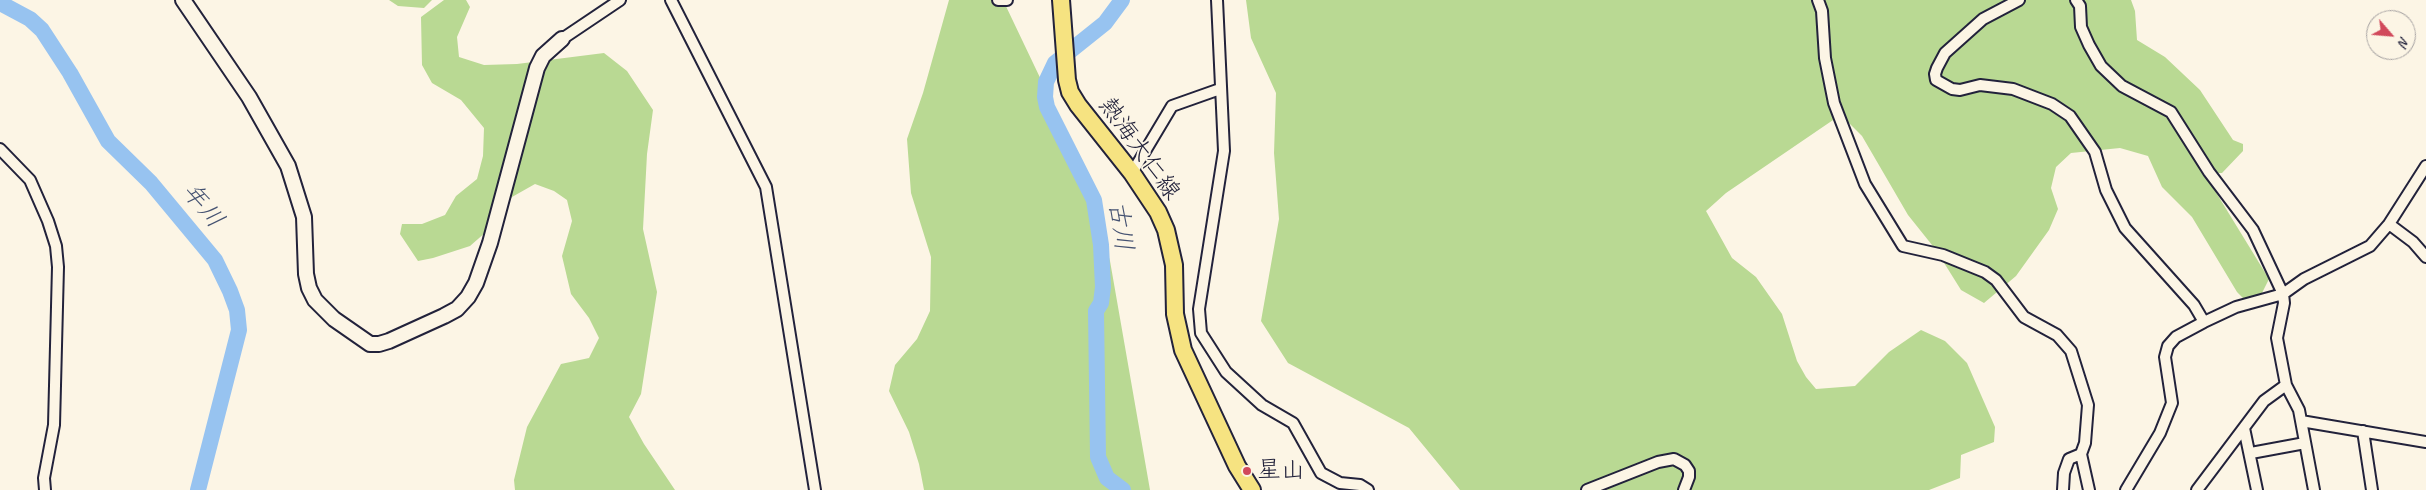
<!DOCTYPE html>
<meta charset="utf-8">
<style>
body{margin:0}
#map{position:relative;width:2426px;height:490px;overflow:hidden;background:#fcf5e5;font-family:Caveat,sans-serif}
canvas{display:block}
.north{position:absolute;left:2366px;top:10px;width:50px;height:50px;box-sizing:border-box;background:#fcf5e5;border:1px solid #a5a1a1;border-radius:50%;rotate:117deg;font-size:14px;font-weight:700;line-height:20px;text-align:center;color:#22223b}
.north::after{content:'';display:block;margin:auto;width:18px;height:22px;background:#d1495b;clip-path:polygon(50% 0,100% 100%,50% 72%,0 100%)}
</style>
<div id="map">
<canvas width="2426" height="490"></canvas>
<div class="north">N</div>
</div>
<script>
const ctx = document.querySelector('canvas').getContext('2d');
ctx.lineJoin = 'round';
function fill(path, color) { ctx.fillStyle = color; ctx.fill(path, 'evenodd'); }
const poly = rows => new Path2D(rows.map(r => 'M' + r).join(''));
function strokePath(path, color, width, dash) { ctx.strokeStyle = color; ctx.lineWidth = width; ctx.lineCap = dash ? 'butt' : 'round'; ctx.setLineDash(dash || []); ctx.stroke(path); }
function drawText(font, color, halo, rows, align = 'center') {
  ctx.font = font + ' Caveat,"Klee One",sans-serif'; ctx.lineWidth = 4; ctx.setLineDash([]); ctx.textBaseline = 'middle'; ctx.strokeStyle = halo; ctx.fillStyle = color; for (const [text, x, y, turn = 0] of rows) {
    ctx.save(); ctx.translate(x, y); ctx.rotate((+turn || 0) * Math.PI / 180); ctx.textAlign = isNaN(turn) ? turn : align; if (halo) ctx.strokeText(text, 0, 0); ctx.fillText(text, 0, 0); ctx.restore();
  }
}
fill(poly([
 [389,0,432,0,424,8,398,6],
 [444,0,466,0,470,7,457,37,459,57,484,65,517,64,604,53,627,71,653,110,647,154,643,229,657,292,641,394,629,417,644,444,675,490,515,490,514,480,527,427,561,364,589,358,599,338,589,318,571,294,562,256,572,221,567,200,554,191,535,184,512,197,486,232,470,246,433,258,418,261,400,234,402,224,422,224,445,215,456,196,477,179,483,156,484,128,461,100,432,83,422,65,421,17],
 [949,0,1003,0,1044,86,1087,184,1110,261,1150,490,924,490,919,464,909,432,889,391,895,365,917,339,930,311,931,257,911,193,907,139,923,93],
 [1246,0,2131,0,2135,11,2137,40,2165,57,2200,90,2233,140,2243,144,2243,151,2222,173,2210,173,2209,181,2269,279,2259,299,2248,303,2237,292,2192,217,2162,187,2148,156,2120,148,2071,153,2056,167,2051,188,2058,209,2049,230,2016,276,1984,303,1961,290,1936,250,1908,215,1862,136,1846,120,1836,118,1726,193,1706,211,1732,258,1756,277,1782,314,1797,361,1806,377,1816,389,1855,386,1889,352,1921,330,1945,341,1967,363,1995,427,1994,442,1961,455,1960,478,1929,490,1460,490,1409,428,1288,363,1261,321,1279,219,1274,153,1276,93,1251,38]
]), '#b9d993');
strokePath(poly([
 [1122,0,1105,23,1055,63,1046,82,1045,97,1047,107,1094,200,1101,245,1103,287,1101,303,1096,311,1098,457,1107,478,1123,490],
 [0,3,30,19,42,30,70,73,108,141,151,183,215,260,230,291,237,310,239,330,198,490]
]), '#97c3f0', 16);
const street = poly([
 [671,0,766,187,815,490],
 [998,0,1007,0],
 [1217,0,1224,151,1199,309,1201,333,1226,372,1262,405,1293,423,1321,473,1340,483,1360,485,1368,490],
 [1818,0,1822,11,1825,58,1834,103,1865,184,1903,246,1943,255,1985,272,1996,280,2024,317,2057,335,2071,351,2088,405,2085,443,2081,454,2089,490],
 [2019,0,1983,19,1945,53,1937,68,1935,74,1936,80,1952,89,1960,90,1980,85,2013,89,2052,104,2070,116,2095,152,2106,190,2125,228,2194,305,2204,322],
 [2076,0,2080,6,2081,27,2089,45,2101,66,2122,86,2171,112,2209,172,2253,230,2283,294,2284,303,2277,338,2286,385,2299,410,2314,490],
 [562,39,620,0],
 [0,149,30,180,48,221,56,246,58,267,54,425,44,478,45,490],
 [1132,173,1172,106,1220,89],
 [2389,224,2413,242,2426,257],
 [2301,421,2426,442],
 [2244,428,2257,490],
 [2363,431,2372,490],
 [2251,453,2305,443],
 [1587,490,1658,462,1674,459,1685,465,1689,471,1689,477,1684,490],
 [2063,490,2064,473,2069,459,2081,454],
 [2126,490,2160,433,2172,403,2165,357,2168,346,2176,337,2204,322,2236,307,2283,294,2304,279,2370,246,2389,224,2426,166],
 [2197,490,2264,401,2286,385]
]);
const secondary = poly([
 [183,0,249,97,288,166,304,217,306,274,309,288,315,300,334,319,370,344,379,344,389,341,444,316,457,309,468,297,476,283,490,243,537,68,543,56,562,39]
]);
const primary = poly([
 [1061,0,1067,80,1070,92,1078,105,1132,173,1158,212,1166,230,1174,265,1175,314,1183,350,1237,466,1252,490]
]);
strokePath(street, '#22223b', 14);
strokePath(secondary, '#22223b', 18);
strokePath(primary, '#22223b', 20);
strokePath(street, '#fcf5e5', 10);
strokePath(secondary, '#fcf5e5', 14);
strokePath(primary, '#f6e381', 16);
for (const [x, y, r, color] of [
 [1247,471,5,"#d1495b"]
]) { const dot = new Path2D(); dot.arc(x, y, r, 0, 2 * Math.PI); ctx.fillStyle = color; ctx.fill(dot); strokePath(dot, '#fcf5e5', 2); }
drawText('24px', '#22223b', '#fcf5e5', [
 ["熱海大仁線",1139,149,54]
]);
drawText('24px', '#22223b', '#fcf5e5', [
 ["星山",1257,471]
], 'left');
drawText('italic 25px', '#455271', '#fcf5e5', [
 ["年川",202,206,50],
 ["古川",1120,226,82]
]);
</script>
